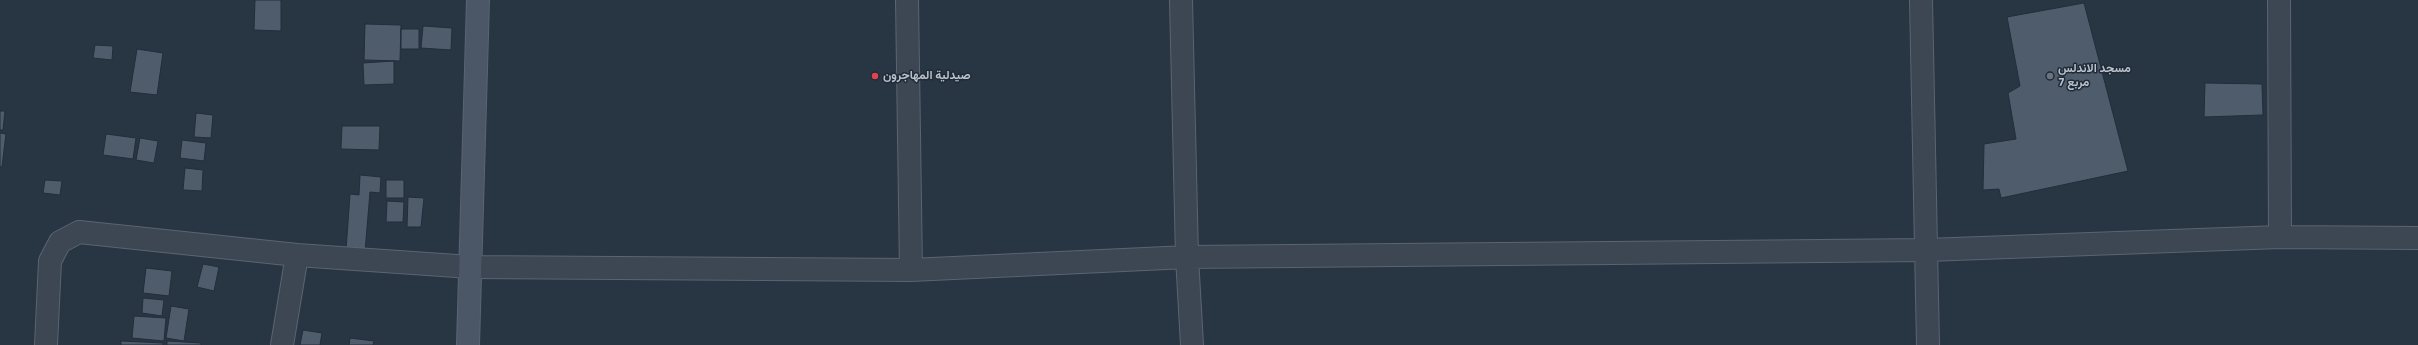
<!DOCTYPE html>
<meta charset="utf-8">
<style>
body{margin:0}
canvas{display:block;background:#283543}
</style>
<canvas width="2418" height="345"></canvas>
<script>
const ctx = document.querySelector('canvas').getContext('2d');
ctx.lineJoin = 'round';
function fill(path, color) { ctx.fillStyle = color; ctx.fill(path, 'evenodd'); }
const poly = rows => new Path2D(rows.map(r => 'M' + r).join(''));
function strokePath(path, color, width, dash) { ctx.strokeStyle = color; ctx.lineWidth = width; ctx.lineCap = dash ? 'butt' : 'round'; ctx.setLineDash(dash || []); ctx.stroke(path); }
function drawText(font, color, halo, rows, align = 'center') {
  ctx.font = font + ' "Titillium Web",Vazirmatn,sans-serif'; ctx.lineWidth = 3; ctx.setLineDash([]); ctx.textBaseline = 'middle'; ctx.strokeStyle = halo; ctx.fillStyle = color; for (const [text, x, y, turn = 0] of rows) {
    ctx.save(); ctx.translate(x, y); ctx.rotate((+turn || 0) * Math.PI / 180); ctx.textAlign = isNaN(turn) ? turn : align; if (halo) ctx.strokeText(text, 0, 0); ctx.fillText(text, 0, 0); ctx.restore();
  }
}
const building = poly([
 [255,0,281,0,281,31,254,30,255,0],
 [2084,3,2128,171,2001,198,1999,189,1983,190,1984,144,2016,139,2008,93,2020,86,2007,17,2084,3],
 [365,24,401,25,400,61,364,60,365,24],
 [423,26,452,28,451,50,421,48,423,26],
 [401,29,419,29,419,49,401,49,401,29],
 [95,45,113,46,112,60,93,58,95,45],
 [137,49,163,53,157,95,130,92,137,49],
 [394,61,394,84,364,85,363,63,394,61],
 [2205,83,2262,84,2263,115,2204,117,2205,83],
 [0,111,5,111,3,130,0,130,0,111],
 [196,113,213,115,211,138,194,137,196,113],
 [342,126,380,126,379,150,341,149,342,126],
 [0,133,6,134,2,167,0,167,0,133],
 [106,134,136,138,133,159,103,155,106,134],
 [140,138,158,141,154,163,136,160,140,138],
 [182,140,206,143,204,161,180,158,182,140],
 [185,168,203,170,202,191,183,190,185,168],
 [360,175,381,177,380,193,370,192,365,252,346,250,350,194,359,195,360,175],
 [45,180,62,181,60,195,43,193,45,180],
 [386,180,404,180,404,198,386,198,386,180],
 [408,197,424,198,421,227,407,227,408,197],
 [387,201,404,202,403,222,386,222,387,201],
 [203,264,219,267,214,291,197,287,203,264],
 [146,268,172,271,169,296,143,293,146,268],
 [143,298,164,300,162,316,142,313,143,298],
 [171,306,189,309,184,341,166,338,171,306],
 [134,316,166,318,164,341,132,338,134,316],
 [303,330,322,333,320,345,300,345,303,330],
 [350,338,374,341,373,345,349,345,350,338],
 [121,341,163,343,163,345,121,345,121,341],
 [167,341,201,343,201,345,167,345,167,341]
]);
fill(building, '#4f5c6c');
strokePath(building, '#232d3a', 1);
const street = poly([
 [907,0,911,270],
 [1181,0,1187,257,1192,345],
 [1921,0,1928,345],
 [2279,0,2280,237],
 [46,345,50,261,60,242,79,232,297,255,471,267,911,270,1187,257,1927,250,2280,237,2418,238],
 [282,345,297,255]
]);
const secondary = poly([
 [468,345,478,0]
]);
strokePath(street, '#5b6470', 24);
strokePath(secondary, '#5b6470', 24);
strokePath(street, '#3d4753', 22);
strokePath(secondary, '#4b5666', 22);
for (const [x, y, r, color] of [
 [875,76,4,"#e0444e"],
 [2050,76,4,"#6b7280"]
]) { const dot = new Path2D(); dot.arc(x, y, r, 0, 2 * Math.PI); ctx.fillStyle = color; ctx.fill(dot); strokePath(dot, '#212b38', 1.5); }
drawText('bold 12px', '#bac2cc', '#212b38', [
 ["مسجد الاندلس",2058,69],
 ["مربع 7",2058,83],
 ["صيدلية المهاجرون",883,76]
], 'left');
</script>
